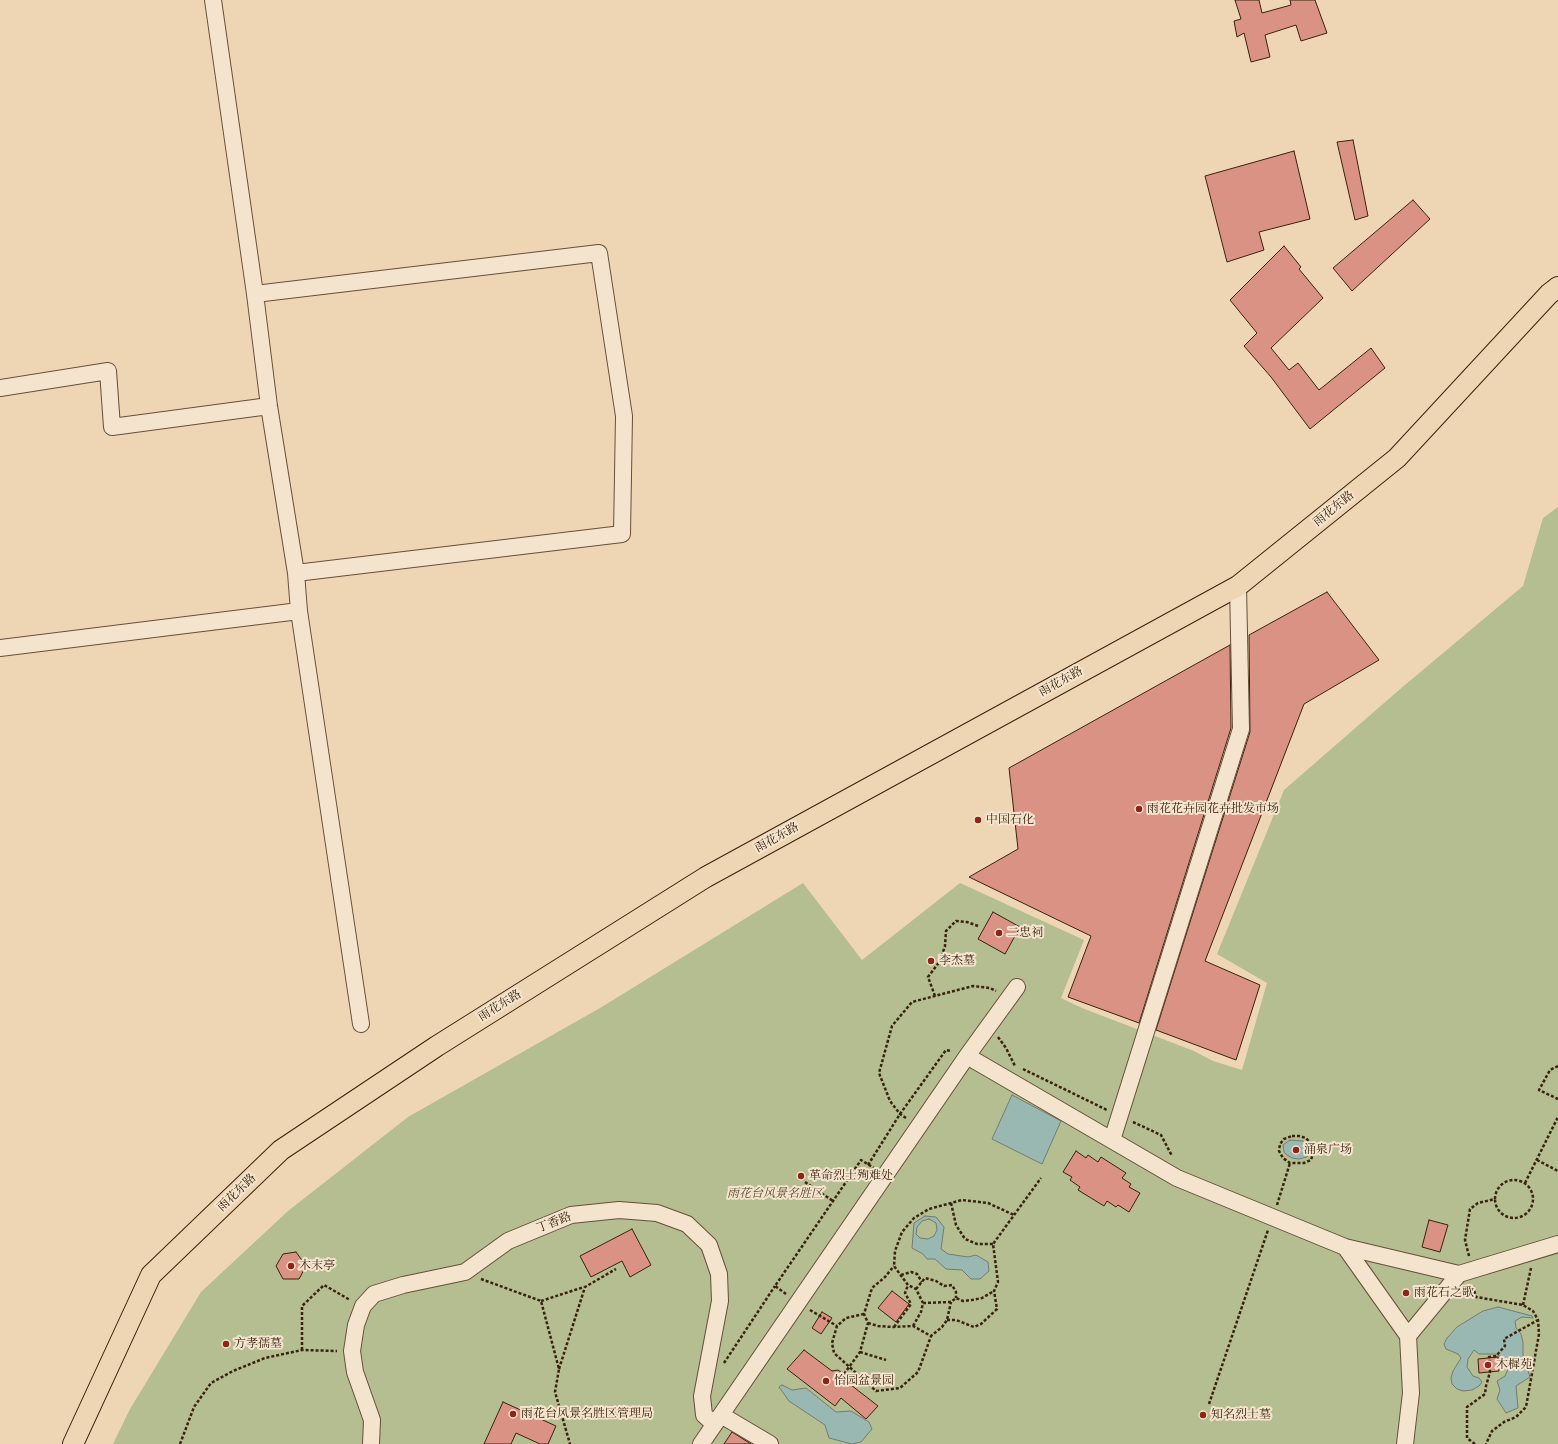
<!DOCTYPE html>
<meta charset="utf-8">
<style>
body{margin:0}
canvas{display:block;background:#eed6b4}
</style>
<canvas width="1558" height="1444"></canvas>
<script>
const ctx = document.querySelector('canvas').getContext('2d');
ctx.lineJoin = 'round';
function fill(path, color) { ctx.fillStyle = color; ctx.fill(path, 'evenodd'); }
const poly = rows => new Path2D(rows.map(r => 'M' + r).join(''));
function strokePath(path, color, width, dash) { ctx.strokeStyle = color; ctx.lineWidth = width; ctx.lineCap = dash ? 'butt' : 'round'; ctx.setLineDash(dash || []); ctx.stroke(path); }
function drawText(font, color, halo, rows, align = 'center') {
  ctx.font = font + ' Alegreya,"Noto Serif SC",serif'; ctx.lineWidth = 4; ctx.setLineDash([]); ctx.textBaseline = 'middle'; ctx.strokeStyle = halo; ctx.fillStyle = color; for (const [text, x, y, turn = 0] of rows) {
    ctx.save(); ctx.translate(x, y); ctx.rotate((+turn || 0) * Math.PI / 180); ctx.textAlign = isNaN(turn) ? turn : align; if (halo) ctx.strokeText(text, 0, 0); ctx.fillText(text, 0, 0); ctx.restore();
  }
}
fill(poly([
 [1558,507,1558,1444,113,1444,130,1409,201,1292,288,1211,408,1117,600,1008,803,883,862,960,960,883,1084,940,1061,998,1082,1008,1194,1051,1213,1061,1242,1070,1267,983,1217,954,1284,790,1399,690,1523,586,1543,518]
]), '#b4be90');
const water = poly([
 [1012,1095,1061,1121,1042,1164,992,1139,1012,1095],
 [1290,1140,1303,1141,1307,1144,1310,1148,1310,1153,1307,1157,1299,1159,1292,1158,1287,1155,1284,1152,1283,1145,1290,1140],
 [925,1216,936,1217,944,1227,941,1249,948,1254,968,1257,976,1255,988,1262,989,1271,980,1279,971,1279,962,1270,946,1269,935,1259,927,1259,923,1254,912,1248,914,1223,925,1216],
 [929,1219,936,1223,937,1230,934,1236,928,1239,920,1238,916,1234,917,1227,922,1221,929,1219],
 [1498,1307,1532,1316,1533,1318,1522,1317,1515,1321,1516,1328,1521,1334,1523,1342,1523,1356,1530,1377,1516,1386,1518,1408,1506,1413,1497,1399,1500,1390,1497,1381,1505,1376,1509,1367,1507,1359,1495,1354,1479,1354,1474,1350,1468,1359,1467,1367,1473,1376,1479,1378,1482,1382,1479,1386,1472,1390,1463,1391,1457,1389,1452,1384,1451,1378,1453,1371,1461,1358,1458,1354,1446,1349,1444,1344,1447,1338,1457,1327,1483,1311,1498,1307],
 [782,1385,792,1390,806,1388,836,1412,851,1411,869,1422,872,1429,861,1442,852,1444,829,1438,825,1425,789,1401,779,1387,782,1385]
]);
fill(water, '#9ab8b2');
strokePath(water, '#747c70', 1);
const building = poly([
 [1235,0,1259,0,1262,13,1291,5,1290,0,1315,0,1327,33,1301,41,1296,25,1265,35,1270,57,1251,62,1244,33,1237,37,1234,21,1241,19,1235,0],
 [1353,140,1368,216,1355,220,1337,142,1353,140],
 [1294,151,1310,219,1259,232,1264,250,1227,262,1205,176,1294,151],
 [1413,200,1430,219,1352,291,1333,268,1413,200],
 [1284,246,1301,267,1299,269,1323,298,1271,348,1289,370,1298,363,1319,390,1371,348,1385,368,1310,429,1271,377,1244,346,1257,333,1230,300,1284,246],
 [1327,592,1379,660,1304,704,1205,961,1260,985,1236,1060,1156,1030,1250,732,1249,635,1327,592],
 [1230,645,1231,728,1139,1023,1068,997,1091,936,969,877,1018,849,1009,768,1230,645],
 [993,912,1020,927,1005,954,978,939,993,912],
 [1076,1151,1086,1158,1088,1155,1098,1162,1101,1157,1126,1173,1122,1178,1131,1184,1129,1187,1140,1193,1129,1212,1118,1205,1116,1207,1107,1201,1104,1206,1078,1190,1080,1187,1070,1180,1072,1177,1063,1172,1076,1151],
 [1429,1220,1448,1225,1440,1252,1422,1247,1429,1220],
 [632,1229,651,1265,630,1277,622,1261,591,1277,580,1256,632,1229],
 [296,1252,306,1266,299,1279,283,1279,276,1266,283,1254,296,1252],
 [892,1291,909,1304,896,1322,878,1308,892,1291],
 [822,1312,832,1318,821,1334,812,1328,822,1312],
 [804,1350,832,1371,838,1370,849,1378,851,1385,878,1406,866,1419,841,1398,835,1406,787,1369,804,1350],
 [1498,1357,1499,1371,1479,1373,1478,1359,1498,1357],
 [503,1402,556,1426,548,1444,540,1444,516,1433,511,1444,484,1444,503,1402],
 [732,1432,751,1444,724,1444,732,1432]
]);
fill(building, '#da9284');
strokePath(building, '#3a220e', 1);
const minor = poly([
 [213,0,255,294,269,406,296,573,299,611,361,1024],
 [255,294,599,253,624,416,622,534,296,573],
 [0,388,108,371,112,427,269,406],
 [0,648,299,611],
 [967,1056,1017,987],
 [1112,1140,1241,729,1238,586],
 [1345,1247,1408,1336],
 [721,1415,770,1444],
 [371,1444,372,1420,355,1372,352,1351,356,1325,363,1306,374,1294,403,1285,465,1272,508,1241,571,1215,619,1210,657,1213,687,1224,709,1245,719,1274,720,1301,702,1396,704,1415,714,1424],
 [701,1444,967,1056,1177,1178,1345,1247,1459,1274,1558,1244],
 [1405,1444,1411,1393,1408,1336,1459,1274]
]);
const major = poly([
 [73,1444,151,1275,281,1150,437,1046,706,877,1238,586,1397,458,1549,294,1558,287]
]);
strokePath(minor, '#674f38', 18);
strokePath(major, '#3a220e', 22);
strokePath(poly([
 [935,996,928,977,940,961,945,946,946,931,956,921,967,922,978,926],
 [998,1037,1006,1048,1015,1066],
 [1558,1066,1550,1070,1539,1090,1558,1099],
 [1023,1069,1107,1110],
 [906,1118,900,1114,890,1101,879,1073,892,1026,912,1002,973,986,990,988,996,991],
 [1133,1122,1161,1135,1172,1156],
 [1292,1136,1299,1136,1306,1138,1312,1145,1313,1153,1311,1160,1304,1163,1290,1163,1283,1158,1279,1151,1280,1144,1284,1139,1292,1136],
 [1537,1160,1558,1171],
 [868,1165,900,1114,946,1050,952,1051],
 '1495 1199a19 19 0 1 1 38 0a19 19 0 1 1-38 0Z',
 [805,1182,833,1201],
 [1525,1183,1558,1117],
 [951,1203,956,1225,965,1239,977,1244,993,1244],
 [1277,1205,1290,1163],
 [1469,1256,1465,1240,1470,1209,1478,1203,1495,1199],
 [901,1275,911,1272,917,1274,922,1282],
 [481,1279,541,1301,559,1369,555,1392,570,1444],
 [1473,1286,1476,1297,1523,1305,1533,1311,1538,1320,1539,1334,1526,1407,1516,1417,1504,1422,1492,1431,1486,1444],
 [916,1289,925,1278,936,1281,944,1286,952,1285,956,1292,956,1298],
 [786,1294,775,1286,861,1160,874,1168],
 [541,1301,584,1287],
 [923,1303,951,1302,956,1298,963,1301,972,1300,982,1298,994,1291],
 [1523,1305,1531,1268],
 [810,1310,837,1326],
 [864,1314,846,1318,837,1326,832,1343,834,1353,876,1391,900,1388,918,1372,925,1353,931,1336],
 [947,1320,956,1320,974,1327,981,1324,997,1309,994,1291,998,1282,993,1244,1041,1178],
 [868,1323,878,1326,893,1327,913,1326,931,1336,942,1327,947,1320,951,1302],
 [913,1326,921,1312,923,1303,916,1289,908,1285,894,1266,895,1251,902,1232,914,1218,929,1209,962,1200,988,1203,1014,1215],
 [894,1327,911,1304,905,1293,908,1285],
 [302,1350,302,1306,324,1285,350,1300],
 [860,1352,886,1360],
 [724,1363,775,1286],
 [559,1369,585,1287,616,1269],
 [844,1374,860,1352,868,1323,864,1314,872,1288,885,1277,894,1266],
 [1209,1404,1268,1230],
 [180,1444,194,1407,211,1383,233,1371,265,1358,302,1350,337,1351],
 [1475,1444,1467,1438,1467,1407,1485,1394,1486,1386,1490,1372,1489,1357,1496,1356,1505,1346,1504,1339,1538,1320]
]), '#3a220e', 2.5, [3, 2]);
strokePath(minor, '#f4e4ce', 16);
strokePath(major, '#eed6b4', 20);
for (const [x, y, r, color] of [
 [1139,809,4,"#8f2418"],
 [978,820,4,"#8f2418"],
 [999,933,4,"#8f2418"],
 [931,961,4,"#8f2418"],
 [1296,1150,4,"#8f2418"],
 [801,1176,4,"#8f2418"],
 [291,1266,4,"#8f2418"],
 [1406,1293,4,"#8f2418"],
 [226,1344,4,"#8f2418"],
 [1488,1365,4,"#8f2418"],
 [826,1381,4,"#8f2418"],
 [513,1414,4,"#8f2418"],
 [1203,1415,4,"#8f2418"]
]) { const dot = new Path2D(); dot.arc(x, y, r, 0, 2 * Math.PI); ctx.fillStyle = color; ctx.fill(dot); strokePath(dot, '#f4e4ce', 1.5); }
drawText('12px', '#3a220e', '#f4e4ce', [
 ["雨花东路",1334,509,-39],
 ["雨花东路",1061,682,-29],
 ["雨花东路",777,838,-29],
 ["雨花东路",500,1006,-32],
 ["雨花东路",237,1193,-44],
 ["丁香路",554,1223,-21]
]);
drawText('12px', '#3a220e', '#f4e4ce', [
 ["雨花花卉园花卉批发市场",1147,809],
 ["中国石化",986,820],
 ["二忠祠",1007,933],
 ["李杰墓",939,961],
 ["涌泉广场",1304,1150],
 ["革命烈士殉难处",809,1176],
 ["木末亭",299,1266],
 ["雨花石之歌",1414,1293],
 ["方孝孺墓",234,1344],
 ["木樨苑",1496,1365],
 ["怡园盆景园",834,1381],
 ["雨花台风景名胜区管理局",521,1414],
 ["知名烈士墓",1211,1415]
], 'left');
drawText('italic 12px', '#58492e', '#f4e4ce', [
 ["雨花台风景名胜区",775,1194]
]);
</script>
